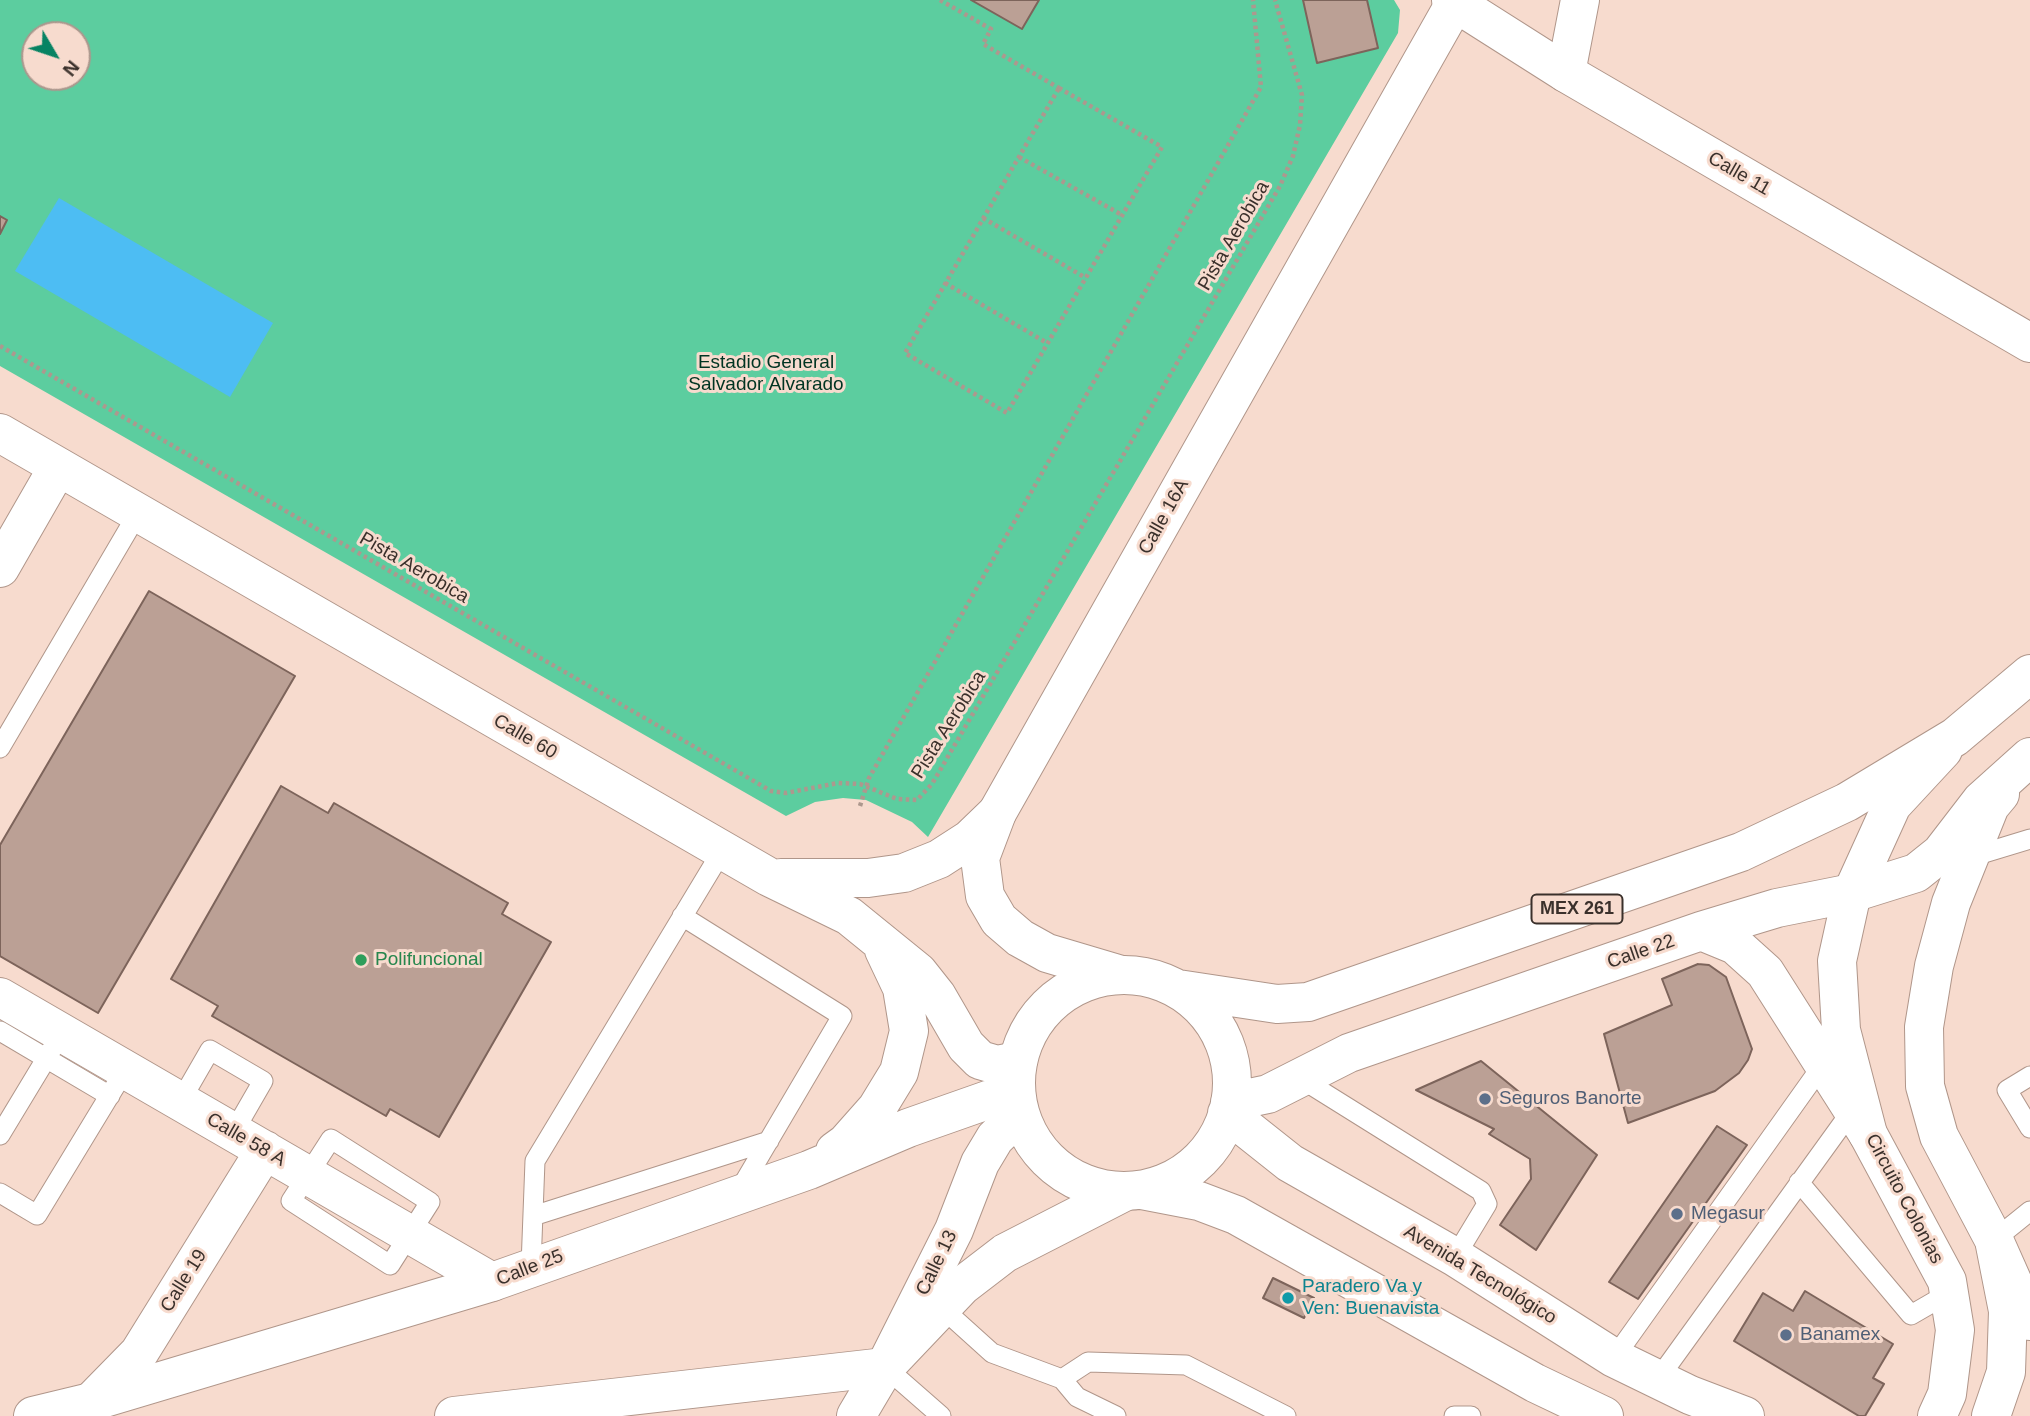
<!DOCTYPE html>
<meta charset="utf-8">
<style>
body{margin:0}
#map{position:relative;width:2030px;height:1416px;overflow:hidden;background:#f7dbce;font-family:Helvetica,sans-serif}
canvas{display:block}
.north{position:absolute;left:21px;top:21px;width:70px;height:70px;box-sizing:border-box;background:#f7dbce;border:2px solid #ab978d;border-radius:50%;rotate:129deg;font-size:19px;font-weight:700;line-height:28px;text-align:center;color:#3a302b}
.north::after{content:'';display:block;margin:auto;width:24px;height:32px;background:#078363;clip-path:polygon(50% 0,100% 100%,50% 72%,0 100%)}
</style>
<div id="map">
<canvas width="2030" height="1416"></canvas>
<div class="north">N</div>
</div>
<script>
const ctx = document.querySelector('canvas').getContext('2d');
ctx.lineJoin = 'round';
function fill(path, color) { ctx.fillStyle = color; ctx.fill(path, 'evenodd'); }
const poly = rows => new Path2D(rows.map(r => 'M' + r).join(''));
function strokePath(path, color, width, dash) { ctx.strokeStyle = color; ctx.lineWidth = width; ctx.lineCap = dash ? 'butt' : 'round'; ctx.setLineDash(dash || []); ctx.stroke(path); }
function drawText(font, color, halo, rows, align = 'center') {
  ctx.font = font + ' Helvetica,sans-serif'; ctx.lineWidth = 6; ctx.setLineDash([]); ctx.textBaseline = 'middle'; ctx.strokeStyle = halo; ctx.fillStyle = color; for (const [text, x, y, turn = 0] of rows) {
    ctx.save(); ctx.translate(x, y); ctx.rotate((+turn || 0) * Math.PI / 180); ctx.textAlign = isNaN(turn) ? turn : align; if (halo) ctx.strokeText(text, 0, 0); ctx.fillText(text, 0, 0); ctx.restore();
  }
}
fill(poly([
 [0,0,1394,0,1400,10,1398,33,928,837,912,822,866,800,843,798,815,802,786,816,0,366],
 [35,35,77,35,77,77,35,77]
]), '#5ccd9f');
fill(poly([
 [59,198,273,323,230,397,15,271]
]), '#4dbdf3');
const building = poly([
 [971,0,1039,0,1022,29,971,0],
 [1303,0,1367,0,1378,48,1317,63,1303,0],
 [0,216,7,220,0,234,0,216],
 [149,591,295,676,98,1013,0,956,0,845,149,591],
 [281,786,328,813,334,803,508,903,502,914,551,942,439,1137,390,1109,386,1116,212,1016,218,1006,171,979,281,786],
 [1698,964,1709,965,1726,977,1752,1049,1748,1060,1739,1073,1715,1091,1628,1123,1604,1034,1672,1005,1662,979,1698,964],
 [1481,1061,1597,1155,1536,1250,1500,1225,1531,1179,1530,1159,1489,1134,1494,1129,1416,1090,1481,1061],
 [1717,1126,1747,1145,1638,1299,1609,1282,1717,1126],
 [1273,1278,1314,1298,1304,1318,1263,1298,1273,1278],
 [1805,1291,1893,1344,1873,1378,1884,1384,1865,1416,1859,1416,1734,1341,1763,1293,1793,1311,1805,1291]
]);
fill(building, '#bba095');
strokePath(building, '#7d645b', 2);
const service = poly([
 [0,748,138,513],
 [1971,857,2030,839],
 [682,916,842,1016,739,1191],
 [0,1031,110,1096],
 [2030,1076,2007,1090,2030,1128],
 [1300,1078,1481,1191,1487,1204,1455,1257],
 [180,1102,210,1050,263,1081,233,1133],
 [0,1135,52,1049],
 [331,1139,430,1202,390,1265,291,1201,331,1139],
 [1799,1182,1911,1315,1949,1293],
 [0,1193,37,1215,125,1070],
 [533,1216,769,1141],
 [1994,1240,2030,1211],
 [531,1266,535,1161,722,851],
 [941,1307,992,1353,1062,1379,1077,1397,1116,1416],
 [1614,1358,1824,1063],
 [885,1367,941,1416],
 [1062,1379,1088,1362,1186,1365,1286,1416],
 [1658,1379,1853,1109],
 [1454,1416,1471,1416]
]);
const minor = poly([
 [1566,73,1580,0],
 [0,568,58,467],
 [1121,975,1047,953,1020,938,999,920,985,896,980,858,997,813,1455,3],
 [0,997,492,1282],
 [91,1402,139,1353,265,1150],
 [856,1416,885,1367,954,1230,980,1163,995,1138,1020,1114]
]);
const secondary = poly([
 [1451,0,1566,73,2030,343],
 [0,433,769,877,849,916,918,972,937,996,966,1046,980,1060,997,1065,1018,1061],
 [781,878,868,878,904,873,939,859,970,839,997,813],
 [835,1151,846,1143,877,1108,899,1072,909,1031,902,988,884,950],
 [33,1416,91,1402,492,1282,809,1170,908,1128,1016,1090],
 [454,1416,885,1367,962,1286,1005,1253,1126,1191],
 [1937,1416,1947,1394,1955,1330,1947,1281,1868,1134,1841,1030,1837,961,1852,893,1892,805,1943,750],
 [1991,1416,2006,1372,2008,1311,1994,1240,1939,1136,1925,1086,1924,1027,1934,966,1951,903,1990,806,2000,794]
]);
const primary = poly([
 [1701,931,1735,945,1765,972,1868,1134],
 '1016 1083a108 108 0 1 1 216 0a108 108 0 1 1-216 0Z',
 [1178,989,1277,1004,1308,1002,1741,852,1847,802,1955,737,2030,674],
 [1230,1102,1268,1094,1349,1053,1701,931,1777,908,1852,893,1916,873,1941,853,1981,801,2030,757],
 [1227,1113,1290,1163,1455,1257,1614,1358,1690,1395,1745,1416],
 [1142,1190,1199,1201,1236,1215,1535,1383,1604,1416],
 [1994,1240,2030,1321]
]);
strokePath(service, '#b0968a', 21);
strokePath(minor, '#b0968a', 40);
strokePath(secondary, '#b0968a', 40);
strokePath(primary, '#b0968a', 40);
strokePath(poly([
 [940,0,991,29,983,44,1059,88],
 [1059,88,1162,147,1007,413,905,353,1059,88],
 [1019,157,1122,215],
 [983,218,1086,278],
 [945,283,1047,343],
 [0,346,771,791,786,793,838,783,860,784,897,799,917,800,932,784,1280,186,1293,156,1300,125,1302,95,1275,0],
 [860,806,869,778,1261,87,1253,0]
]), '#ad988e', 4.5, [3.5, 3.5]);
strokePath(service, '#fff', 19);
strokePath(minor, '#fff', 38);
strokePath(secondary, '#fff', 38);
strokePath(primary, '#fff', 38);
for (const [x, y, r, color] of [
 [361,960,7,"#2e9e5b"],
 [1485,1099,7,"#5c6f8a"],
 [1677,1214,7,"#5c6f8a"],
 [1288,1298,7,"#0f9aa8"],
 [1786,1335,7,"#5c6f8a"]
]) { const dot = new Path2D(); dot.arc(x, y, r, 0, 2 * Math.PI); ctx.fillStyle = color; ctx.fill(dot); strokePath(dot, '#f7dbce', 2.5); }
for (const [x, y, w] of [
 [1577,909,91]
]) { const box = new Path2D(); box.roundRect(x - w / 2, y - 14.5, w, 29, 5); ctx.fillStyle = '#f7dbce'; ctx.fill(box); strokePath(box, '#3a302b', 2); }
drawText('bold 18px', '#3a302b', null, [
 ["MEX 261",1577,909]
]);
drawText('19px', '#3a302b', '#f7dbce', [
 ["Calle 11",1739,174,30],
 ["Pista Aerobica",1234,236,-60],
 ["Calle 16A",1164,517,-61],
 ["Pista Aerobica",414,568,30],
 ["Pista Aerobica",949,725,-58],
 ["Calle 60",525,737,30],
 ["Calle 22",1641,952,-19],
 ["Calle 58 A",246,1140,30],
 ["Circuito Colonias",1904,1199,62],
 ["Calle 13",937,1263,-64],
 ["Calle 25",530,1268,-21],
 ["Avenida Tecnológico",1480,1275,31],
 ["Calle 19",184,1281,-58]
]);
drawText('19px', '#003422', '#f7dbce', [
 ["Estadio General",766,363],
 ["Salvador Alvarado",766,385]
]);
drawText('19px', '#27864d', '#f7dbce', [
 ["Polifuncional",375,960]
], 'left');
drawText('19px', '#4e5e75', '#f7dbce', [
 ["Seguros Banorte",1499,1099],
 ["Megasur",1691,1214],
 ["Banamex",1800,1335]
], 'left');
drawText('19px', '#0d838f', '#f7dbce', [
 ["Paradero Va y",1302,1287],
 ["Ven: Buenavista",1302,1309]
], 'left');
</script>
